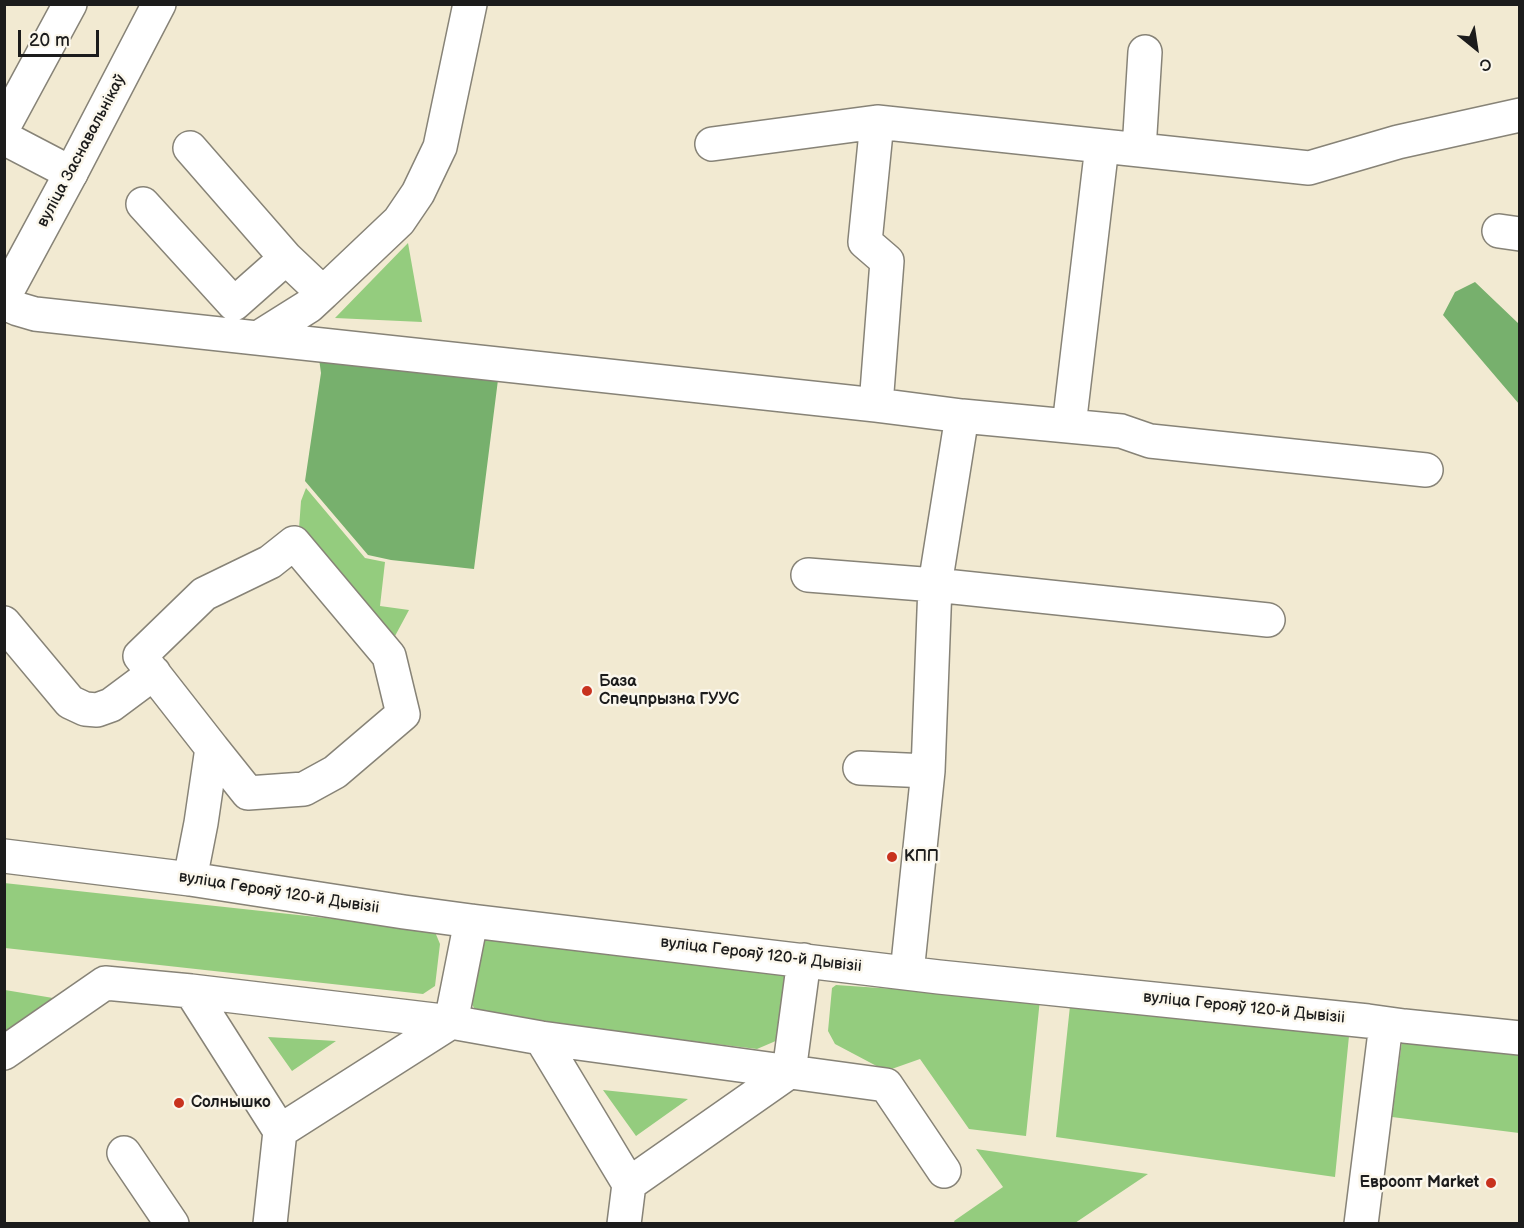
<!DOCTYPE html>
<meta charset="utf-8">
<style>
body{margin:0}
#map{position:relative;width:1524px;height:1228px;overflow:hidden;background:#f2ead2;font-family:"Balsamiq Sans",sans-serif}
canvas{display:block}
.frame{position:absolute;inset:0;border:6px solid #1c1c1c;pointer-events:none}
.north{position:absolute;left:1446px;top:18px;width:60px;height:60px;-webkit-text-stroke:4px #fbf7ec;paint-order:stroke;rotate:150deg;font-size:16px;font-weight:700;line-height:24px;text-align:center;color:#1c1c1c}
.north::after{content:'';display:block;margin:auto;width:21px;height:27px;background:#1c1c1c;clip-path:polygon(50% 0,100% 100%,50% 72%,0 100%)}
.scale{position:absolute;left:18px;top:30px;width:81px;height:27px;box-sizing:border-box;border:3px solid #1c1c1c;border-top:0;padding-left:8px;font-size:18px;line-height:21px;white-space:nowrap;color:#1c1c1c;-webkit-text-stroke:4px #fbf7ec;paint-order:stroke}
</style>
<div id="map">
<canvas width="1524" height="1228"></canvas>
<div class="frame"></div>
<div class="north">С</div>
<div class="scale">20 m</div>
</div>
<script>
const ctx = document.querySelector('canvas').getContext('2d');
ctx.lineJoin = 'round';
function fill(path, color) { ctx.fillStyle = color; ctx.fill(path, 'evenodd'); }
const poly = rows => new Path2D(rows.map(r => 'M' + r).join(''));
function strokePath(path, color, width, dash) { ctx.strokeStyle = color; ctx.lineWidth = width; ctx.lineCap = dash ? 'butt' : 'round'; ctx.setLineDash(dash || []); ctx.stroke(path); }
function drawText(font, color, halo, rows, align = 'center') {
  ctx.font = font + ' "Balsamiq Sans",sans-serif'; ctx.lineWidth = 5; ctx.setLineDash([]); ctx.textBaseline = 'middle'; ctx.strokeStyle = halo; ctx.fillStyle = color; for (const [text, x, y, turn = 0] of rows) {
    ctx.save(); ctx.translate(x, y); ctx.rotate((+turn || 0) * Math.PI / 180); ctx.textAlign = isNaN(turn) ? turn : align; if (halo) ctx.strokeText(text, 0, 0); ctx.fillText(text, 0, 0); ctx.restore();
  }
}
fill(poly([
 [408,243,422,322,335,318],
 [306,488,365,558,385,562,380,606,409,610,388,649,298,542,301,501],
 [4,883,427,929,435,932,440,944,435,986,423,994,5,948],
 [489,932,780,965,791,982,785,1037,757,1049,478,1015,468,997,474,946],
 [836,985,1040,999,1026,1136,969,1129,920,1059,886,1071,835,1044,828,1031,832,988],
 [5,990,53,998,5,1031],
 [1070,1006,1349,1036,1335,1177,1056,1137],
 [1404,1026,1519,1043,1519,1133,1392,1117],
 [268,1037,336,1041,292,1071],
 [603,1090,688,1099,636,1136],
 [976,1149,1037,1158,1148,1174,1075,1223,955,1223,954,1221,1003,1187]
]), '#94cc7e');
fill(poly([
 [1475,282,1519,324,1519,404,1443,315,1455,292],
 [317,344,500,364,474,569,391,560,368,555,305,481,321,373]
]), '#77b06d');
const minor = poly([
 [4,126,70,4],
 [4,138,71,173],
 [712,144,877,122,1309,168,1398,142,1520,115],
 [190,148,286,258,323,293,309,306,258,338],
 [1139,150,1145,52],
 [143,204,234,304,286,258],
 [1499,231,1520,234],
 [323,293,399,221,418,193,440,147,470,4],
 [4,303,18,309,35,314,876,405,962,416,1121,431,1150,441,1426,470],
 [876,405,887,261,865,242,877,122],
 [1069,426,1102,146],
 [808,575,935,585,1268,620],
 [4,623,70,702,85,709,97,710,111,705,154,673],
 [860,768,928,771],
 [4,856,190,879,404,912,471,921,939,977,1368,1021,1404,1026,1520,1038],
 [190,879,201,823,212,748,140,656,204,594,270,562,294,543,389,656,403,714,335,772,304,789,248,793,212,748],
 [907,973,928,771,935,585,962,416],
 [191,991,280,1131],
 [541,1038,629,1184,624,1224],
 [4,1053,105,983,191,991,451,1022,541,1038,886,1085,944,1171],
 [124,1153,172,1224],
 [629,1184,789,1072,804,960],
 [270,1224,280,1131,451,1022,471,921],
 [1361,1224,1386,1024]
]);
const major = poly([
 [4,297,71,173,159,4]
]);
strokePath(minor, '#878377', 36);
strokePath(major, '#878377', 36);
strokePath(minor, '#fff', 33);
strokePath(major, '#fff', 33);
for (const [x, y, r, color] of [
 [587,691,6,"#c8321e"],
 [892,857,6,"#c8321e"],
 [179,1103,6,"#c8321e"],
 [1491,1183,6,"#c8321e"]
]) { const dot = new Path2D(); dot.arc(x, y, r, 0, 2 * Math.PI); ctx.fillStyle = color; ctx.fill(dot); strokePath(dot, '#fbf7ec', 2); }
drawText('16px', '#1c1c1c', '#fbf7ec', [
 ["вуліца Заснавальнікаў",82,151,-62],
 ["вуліца Герояў 120-й Дывізіі",279,893,9],
 ["вуліца Герояў 120-й Дывізіі",761,955,7],
 ["вуліца Герояў 120-й Дывізіі",1244,1008,6]
]);
drawText('bold 16px', '#1c1c1c', '#fbf7ec', [
 ["База",599,682],
 ["Спецпрызна ГУУС",599,700],
 ["КПП",904,857],
 ["Солнышко",191,1103],
 ["Евроопт Market",1479,1183,"right"]
], 'left');
</script>
